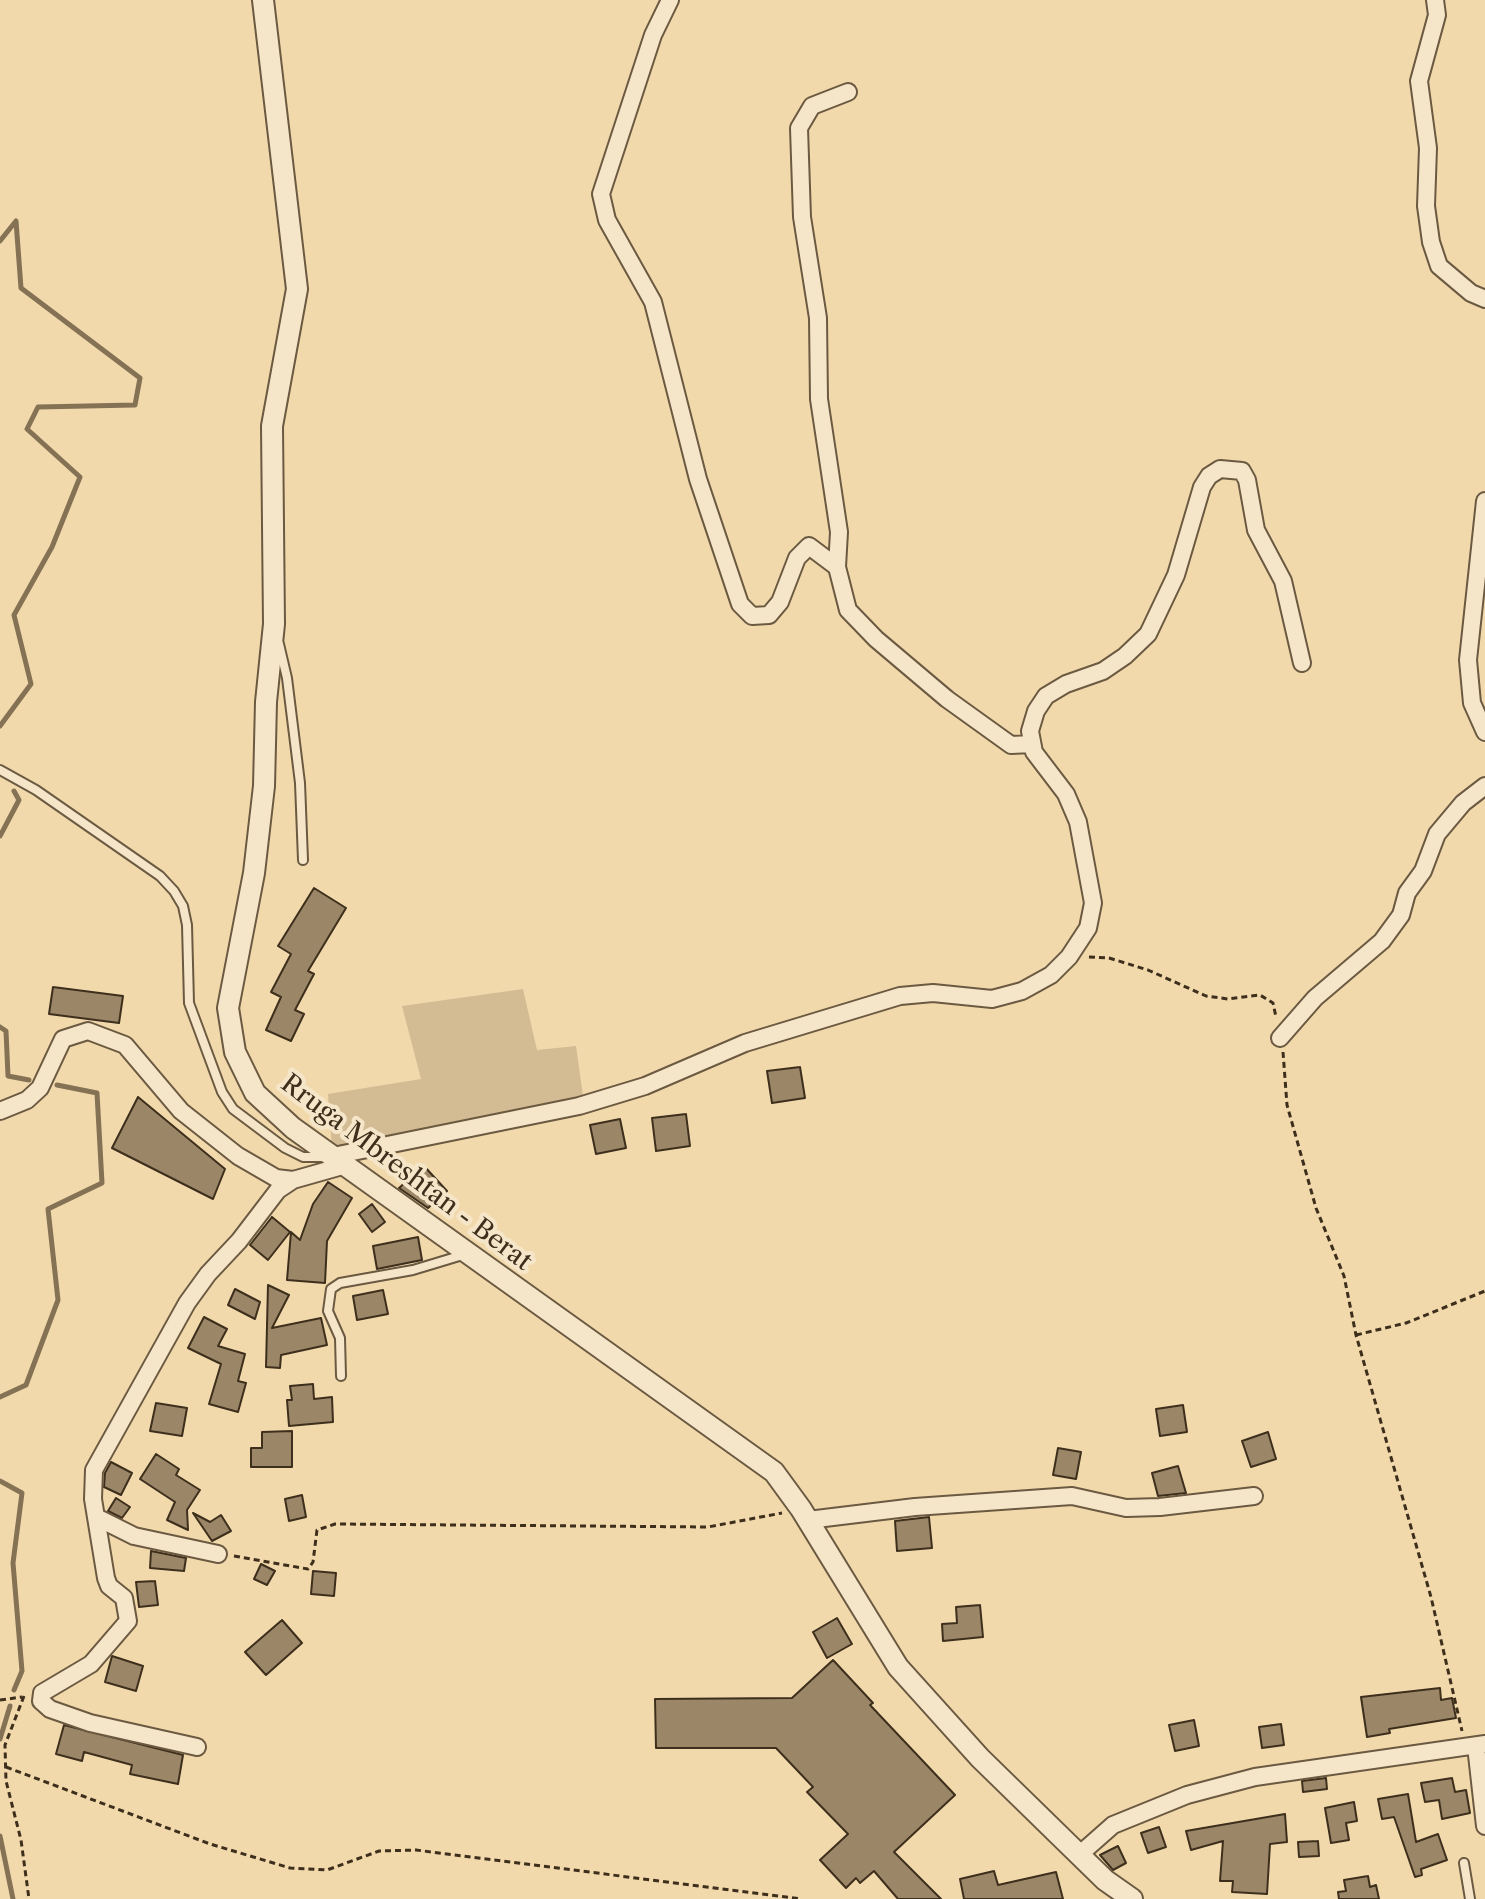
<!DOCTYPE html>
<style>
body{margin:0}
canvas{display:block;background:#f1d9ac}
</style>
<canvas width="1485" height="1899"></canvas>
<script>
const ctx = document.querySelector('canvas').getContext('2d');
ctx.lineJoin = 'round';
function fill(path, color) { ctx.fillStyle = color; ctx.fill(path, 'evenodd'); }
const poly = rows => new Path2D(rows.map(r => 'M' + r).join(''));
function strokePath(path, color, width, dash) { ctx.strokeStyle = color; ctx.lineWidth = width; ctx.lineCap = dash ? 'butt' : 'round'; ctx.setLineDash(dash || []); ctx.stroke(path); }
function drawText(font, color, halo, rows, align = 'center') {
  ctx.font = font + ' "Libre Caslon Text",serif'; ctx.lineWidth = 8; ctx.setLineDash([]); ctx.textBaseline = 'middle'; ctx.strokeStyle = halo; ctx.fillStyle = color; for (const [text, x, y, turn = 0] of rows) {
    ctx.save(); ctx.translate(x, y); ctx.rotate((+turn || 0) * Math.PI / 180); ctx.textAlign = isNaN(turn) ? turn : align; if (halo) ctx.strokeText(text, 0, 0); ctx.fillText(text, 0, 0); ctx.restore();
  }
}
fill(poly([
 [523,989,537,1050,576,1046,583,1096,332,1148,328,1094,421,1079,402,1006]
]), '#d3bc94');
strokePath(poly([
 [0,241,16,221,21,288,140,378,135,405,38,407,27,429,80,477,52,547,14,615,31,684,0,726],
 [0,836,19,800,14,791],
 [0,1027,6,1031,8,1076,29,1080],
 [0,1397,26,1385,58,1300,48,1209,102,1183,97,1093,57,1085],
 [0,1481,22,1493,13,1563,22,1671,14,1690],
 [0,1739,10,1706],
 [0,1836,13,1899]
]), '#857255', 5);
const building = poly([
 [314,888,346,908,308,971,314,974,295,1010,304,1014,291,1041,266,1030,281,997,271,992,291,954,278,946,314,888],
 [53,987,123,996,119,1023,49,1014,53,987],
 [800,1067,805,1098,772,1103,767,1071,800,1067],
 [138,1097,225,1169,213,1199,112,1148,138,1097],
 [686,1114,690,1146,656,1151,652,1118,686,1114],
 [620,1119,626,1148,596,1154,590,1125,620,1119],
 [424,1166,447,1191,428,1208,399,1188,424,1166],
 [328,1182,352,1198,327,1241,325,1283,287,1280,291,1232,300,1240,313,1204,328,1182],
 [372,1204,385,1222,372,1232,359,1214,372,1204],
 [272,1217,290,1232,268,1260,250,1245,272,1217],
 [418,1237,422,1260,377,1269,373,1246,418,1237],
 [268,1285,289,1295,272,1328,321,1318,327,1345,281,1355,280,1368,266,1367,268,1285],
 [235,1289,260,1302,255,1319,228,1305,235,1289],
 [383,1290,388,1314,357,1320,353,1296,383,1290],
 [204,1317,227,1329,218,1346,245,1354,238,1381,246,1383,238,1412,209,1404,221,1364,188,1348,204,1317],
 [313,1384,314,1399,332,1397,333,1422,289,1426,287,1400,292,1400,290,1386,313,1384],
 [156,1403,187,1408,182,1436,150,1431,156,1403],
 [1183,1405,1187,1432,1160,1436,1156,1409,1183,1405],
 [292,1431,292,1467,251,1467,251,1448,262,1448,262,1432,292,1431],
 [1268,1432,1276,1459,1251,1467,1242,1441,1268,1432],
 [1058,1448,1081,1452,1076,1479,1053,1475,1058,1448],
 [156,1454,179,1469,176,1475,200,1490,187,1510,188,1530,167,1520,175,1502,140,1479,156,1454],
 [111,1462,132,1473,121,1495,104,1487,105,1473,111,1462],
 [1178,1466,1186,1493,1158,1496,1152,1473,1178,1466],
 [302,1495,306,1517,289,1521,285,1499,302,1495],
 [116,1498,130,1507,122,1518,108,1511,116,1498],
 [193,1513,210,1522,221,1515,231,1531,212,1541,193,1513],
 [929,1517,932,1548,897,1551,895,1521,929,1517],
 [151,1551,186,1558,184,1571,150,1568,151,1551],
 [261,1564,275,1571,267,1585,254,1579,261,1564],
 [313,1571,336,1573,334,1596,311,1594,313,1571],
 [155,1581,158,1605,139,1607,136,1582,155,1581],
 [980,1605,983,1637,943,1641,942,1624,957,1623,956,1607,980,1605],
 [837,1618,852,1644,827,1658,813,1632,837,1618],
 [282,1620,302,1643,266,1675,245,1652,282,1620],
 [112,1656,143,1666,136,1691,105,1682,112,1656],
 [833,1660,873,1703,870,1705,955,1795,894,1852,941,1899,898,1899,874,1871,860,1883,856,1878,846,1888,820,1860,848,1834,807,1792,813,1787,776,1748,656,1748,655,1699,792,1698,833,1660],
 [1440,1688,1441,1700,1452,1698,1456,1718,1389,1729,1390,1733,1367,1737,1361,1697,1440,1688],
 [1194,1720,1199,1746,1175,1751,1169,1725,1194,1720],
 [1281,1724,1284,1745,1262,1748,1259,1727,1281,1724],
 [64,1725,183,1755,178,1784,130,1774,132,1765,84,1752,82,1761,56,1754,64,1725],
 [1326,1778,1327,1789,1303,1792,1302,1781,1326,1778],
 [1452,1778,1455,1792,1466,1790,1470,1813,1442,1819,1439,1800,1425,1802,1421,1783,1452,1778],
 [1408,1794,1416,1842,1438,1834,1447,1860,1421,1869,1422,1875,1415,1877,1394,1817,1382,1819,1378,1799,1408,1794],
 [1354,1802,1357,1821,1346,1823,1349,1840,1331,1843,1325,1808,1354,1802],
 [1285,1814,1287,1842,1270,1844,1267,1894,1232,1892,1233,1881,1220,1881,1223,1841,1191,1850,1186,1831,1285,1814],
 [1159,1827,1166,1847,1148,1853,1141,1833,1159,1827],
 [1318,1841,1319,1856,1299,1857,1298,1842,1318,1841],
 [1118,1846,1126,1863,1113,1870,1100,1855,1118,1846],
 [994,1871,998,1885,1056,1872,1063,1899,964,1899,960,1879,994,1871],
 [1368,1876,1370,1887,1376,1885,1379,1899,1339,1899,1338,1892,1346,1891,1344,1880,1368,1876]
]);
fill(building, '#9b8767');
strokePath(building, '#3e2f1d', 2);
const service = poly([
 [279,644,287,678,300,783,303,860],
 [0,770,36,790,160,876,174,891,183,906,187,925,189,1003,222,1092,233,1109,285,1148,303,1157,326,1157],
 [341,1376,340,1338,328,1311,331,1289,340,1283,413,1270,466,1254],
 [1464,1863,1470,1899]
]);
const minor = poly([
 [670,0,653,35,601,194,607,220,653,302,698,479,740,604,752,616,769,615,780,602,797,558,809,546,837,567,848,610,876,639,947,699,1011,745,1032,744],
 [1435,0,1437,15,1419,81,1428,148,1426,206,1431,242,1439,266,1471,293,1485,299],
 [1485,501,1468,660,1472,703,1485,732],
 [837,567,839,532,819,399,818,318,802,217,799,128,812,106,848,92],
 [1280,1038,1315,998,1382,941,1401,915,1407,893,1423,871,1437,834,1463,803,1485,786],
 [0,1111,27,1100,40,1088,63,1039,88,1031,125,1045,181,1111,238,1156,276,1178,293,1180],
 [333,1156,579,1106,645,1086,745,1043,900,996,933,993,992,999,1022,991,1051,975,1069,957,1088,928,1093,903,1078,822,1066,794,1034,752,1030,731,1036,711,1046,696,1066,684,1103,671,1125,656,1148,634,1176,575,1202,487,1209,476,1220,469,1242,471,1247,480,1256,530,1283,581,1302,663],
 [96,1517,134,1536,218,1554],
 [808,1520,915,1507,1072,1496,1126,1508,1160,1507,1254,1496],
 [1476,1746,1485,1826],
 [197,1747,90,1723,50,1709,41,1701,42,1693,91,1664,128,1621,124,1598,109,1586,106,1578,93,1499,94,1470,187,1303,208,1274,239,1241,278,1190,293,1180,346,1165],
 [1079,1855,1113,1825,1187,1795,1255,1777,1485,1744]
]);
const tertiary = poly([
 [263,0,297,289,272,426,274,624,266,702,264,786,254,873,228,1008,235,1052,255,1093,293,1128,774,1472,801,1509,898,1667,980,1758,1105,1880,1132,1899]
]);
strokePath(service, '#6b5a41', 12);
strokePath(minor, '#6b5a41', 20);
strokePath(tertiary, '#6b5a41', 24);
strokePath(poly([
 [1089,957,1109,958,1148,970,1206,996,1228,999,1260,995,1273,1003,1276,1017],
 [1283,1052,1287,1105,1316,1208,1344,1276,1356,1335,1431,1597,1462,1731],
 [1356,1335,1406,1323,1485,1291],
 [234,1556,308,1569,313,1562,317,1530,335,1524,708,1527,782,1513],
 [24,1696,5,1745,6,1781,21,1840,29,1899],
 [0,1700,22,1697],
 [6,1767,210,1844,290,1868,327,1870,379,1851,416,1850,801,1899]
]), '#3e2f1d', 3, [6, 4]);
strokePath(service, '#f6e6c9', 8);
strokePath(minor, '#f6e6c9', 16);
strokePath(tertiary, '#f6e6c9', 20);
drawText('26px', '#3e2f1d', '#f6e6c9', [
 ["Rruga Mbreshtan - Berat",406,1173,37]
]);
</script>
